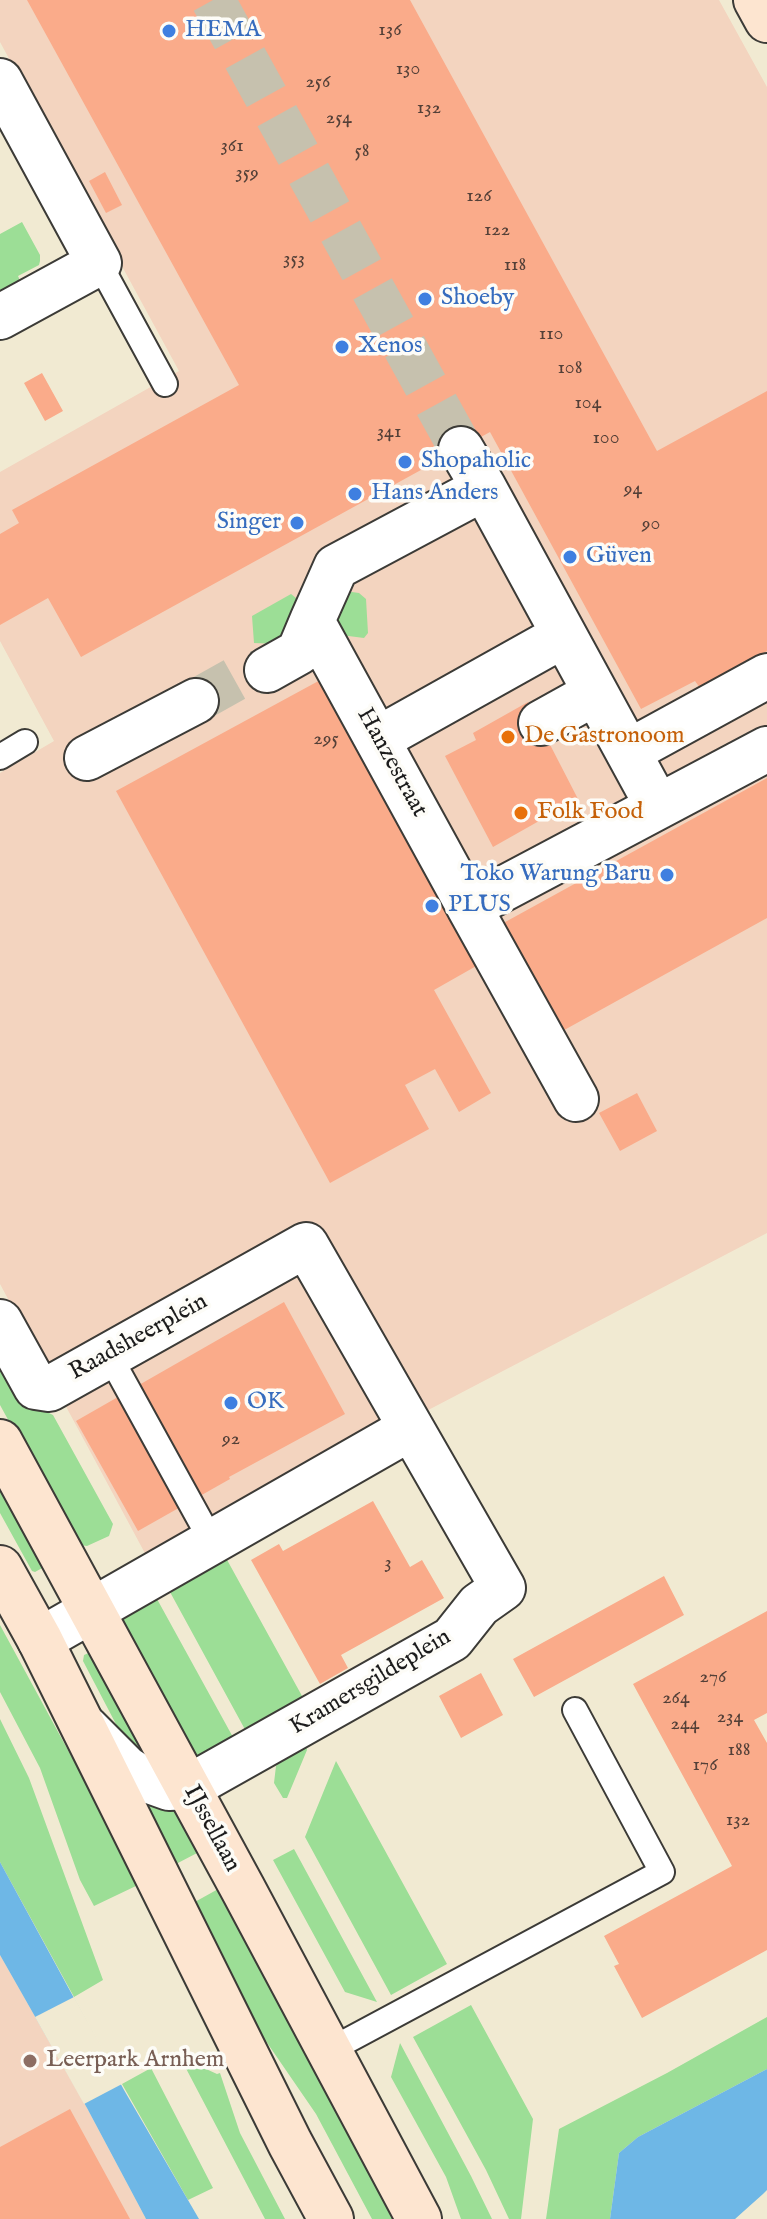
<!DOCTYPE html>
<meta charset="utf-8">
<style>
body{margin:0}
canvas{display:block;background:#f1ead2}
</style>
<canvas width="767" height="2219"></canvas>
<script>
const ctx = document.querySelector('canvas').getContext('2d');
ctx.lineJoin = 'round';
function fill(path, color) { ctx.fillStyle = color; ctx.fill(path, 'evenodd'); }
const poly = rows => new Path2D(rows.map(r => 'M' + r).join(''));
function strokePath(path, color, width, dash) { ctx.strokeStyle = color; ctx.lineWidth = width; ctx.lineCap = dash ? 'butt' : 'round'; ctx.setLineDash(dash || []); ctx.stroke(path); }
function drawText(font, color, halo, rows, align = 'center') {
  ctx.font = font + ' "IM FELL English",serif'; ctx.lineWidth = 7; ctx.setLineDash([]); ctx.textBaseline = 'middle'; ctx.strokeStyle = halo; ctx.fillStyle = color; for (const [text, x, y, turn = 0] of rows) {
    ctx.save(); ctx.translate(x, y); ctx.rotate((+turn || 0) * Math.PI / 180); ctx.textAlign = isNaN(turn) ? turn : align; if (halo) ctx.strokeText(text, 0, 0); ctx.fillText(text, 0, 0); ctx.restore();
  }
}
fill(poly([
 [0,0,719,0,767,87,767,1233,147,1557,0,1284,0,773,54,741,0,641,0,472,179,371,0,42],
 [0,1955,87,2108,146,2219,0,2219]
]), '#f3d4bf');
fill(poly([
 [22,222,40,255,40,261,39,265,18,276,22,285,0,299,0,234],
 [345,591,359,593,366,599,368,633,364,638,333,634,328,625],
 [291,594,296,598,296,605,279,644,254,643,252,616],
 [0,1355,43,1410,53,1415,113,1524,109,1536,87,1546,80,1545,74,1540,0,1405],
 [0,1483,44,1567,35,1572,32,1571,0,1513],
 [226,1558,307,1705,248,1735,170,1592,172,1589],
 [154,1599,157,1599,234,1739,196,1759,118,1619],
 [0,1625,139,1881,138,1885,94,1906,80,1880,40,1768,0,1692],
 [91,1652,141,1747,133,1744,118,1728,83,1661,84,1655],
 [0,1719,29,1778,103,1980,74,1997,0,1862],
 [306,1745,307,1750,287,1798,283,1798,274,1783,276,1766,281,1760],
 [336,1761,447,1964,391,1995,305,1837],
 [140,1801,178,1811,199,1852,176,1864],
 [294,1849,377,2002,345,1992,273,1860],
 [220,1888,394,2219,372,2219,316,2114,259,2031,193,1903],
 [471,2005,533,2119,521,2219,509,2219,486,2170,413,2037],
 [767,2017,767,2069,638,2137,619,2153,610,2219,546,2219,559,2129,667,2073],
 [400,2043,471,2176,492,2219,461,2219,446,2177,391,2077],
 [180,2057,217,2074,220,2073,240,2133,285,2219,265,2219],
 [151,2068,213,2188,188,2200,122,2084]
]), '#9cde96');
fill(poly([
 [0,1862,124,2090,199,2219,146,2219,145,2217,87,2108,0,1955],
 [767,2069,767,2190,763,2194,735,2219,610,2219,619,2153,638,2137]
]), '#6eb7e6');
fill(poly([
 [74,1997,122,2084,84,2104,35,2017]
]), '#f1ead2');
fill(poly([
 [27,0,410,0,657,451,767,391,767,651,700,688,695,681,641,709,490,432,81,657,48,598,0,625,0,534,19,523,12,510,239,385],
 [105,172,122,205,106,213,89,181],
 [42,373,63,411,45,421,24,383],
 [324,678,478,965,434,990,491,1093,459,1112,435,1069,405,1085,429,1129,330,1183,116,791],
 [528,702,578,799,493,847,445,756,476,740,473,733],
 [767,778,767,918,557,1034,498,926],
 [637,1093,657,1131,620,1151,599,1113],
 [284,1302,345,1414,229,1477,230,1479,138,1531,76,1421],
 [373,1501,410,1567,422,1560,444,1598,341,1655,348,1668,320,1684,251,1560,279,1544,283,1551],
 [664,1576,684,1615,534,1697,513,1659],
 [767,1611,767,1713,754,1720,767,1743,767,1950,642,2018,614,1966,619,1964,604,1936,732,1866,633,1684],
 [481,1673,503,1715,461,1738,439,1696],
 [70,2109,130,2219,0,2219,0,2147]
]), '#faab8a');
strokePath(poly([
 [213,0,461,449],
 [196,701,239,677,267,670]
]), '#c6c1ae', 44, [44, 22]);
const lane = poly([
 [99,263,165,384],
 [0,757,25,742],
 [109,1355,212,1542],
 [330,2050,662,1872,575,1710]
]);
const street = poly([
 [0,81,99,263,0,317],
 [461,449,484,488,658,807],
 [312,621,336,567,484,488],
 [267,670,299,652,312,621,469,907],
 [541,723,595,693],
 [378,739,564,635],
 [628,752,767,676],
 [87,758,196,701],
 [576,1099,469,907,767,749],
 [0,1322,36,1387,49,1389,306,1245,503,1588,479,1605,452,1639,189,1787,169,1788,141,1778,126,1768,86,1728],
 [40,1640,411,1428]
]);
const secondary = poly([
 [756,0,767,20],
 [0,1442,243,1889,419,2219],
 [0,1568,40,1640,290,2143,331,2219]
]);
strokePath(lane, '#3c3b37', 28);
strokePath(street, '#3c3b37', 48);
strokePath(secondary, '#3c3b37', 48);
strokePath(lane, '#fff', 24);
strokePath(street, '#fff', 44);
strokePath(secondary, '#fde5d0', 44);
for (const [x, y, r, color] of [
 [169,31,8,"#3f7fe0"],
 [425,299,8,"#3f7fe0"],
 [342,347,8,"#3f7fe0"],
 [405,462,8,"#3f7fe0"],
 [355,494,8,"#3f7fe0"],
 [297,523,8,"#3f7fe0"],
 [570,557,8,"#3f7fe0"],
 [508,737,8,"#e8710a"],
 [521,813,8,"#e8710a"],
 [667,875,8,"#3f7fe0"],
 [432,906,8,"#3f7fe0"],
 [231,1403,8,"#3f7fe0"],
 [30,2061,8,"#8d6e63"]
]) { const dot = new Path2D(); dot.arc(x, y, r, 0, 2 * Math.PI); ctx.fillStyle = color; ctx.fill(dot); strokePath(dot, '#fdfcf7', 3); }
drawText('20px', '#544038', null, [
 ["136",390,31],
 ["130",408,70],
 ["256",318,83],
 ["132",429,109],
 ["254",339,119],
 ["361",232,147],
 ["58",362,152],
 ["359",247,174],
 ["126",479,197],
 ["122",497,231],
 ["353",294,260],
 ["118",515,266],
 ["110",551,335],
 ["108",570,369],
 ["104",588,404],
 ["341",389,433],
 ["100",606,439],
 ["94",633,490],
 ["90",651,525],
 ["295",326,740],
 ["92",231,1440],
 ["3",388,1564],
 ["276",713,1678],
 ["264",676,1699],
 ["234",730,1718],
 ["244",685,1725],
 ["188",739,1751],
 ["176",705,1766],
 ["132",738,1821]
]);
drawText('24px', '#366cbe', '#fdfcf7', [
 ["HEMA",185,31],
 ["Shoeby",441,299],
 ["Xenos",358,347],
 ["Shopaholic",421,462],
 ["Hans Anders",371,494],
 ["Singer",281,523,"right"],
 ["Güven",586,557],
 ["Toko Warung Baru",651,875,"right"],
 ["PLUS",448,906],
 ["OK",247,1403]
], 'left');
drawText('24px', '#c56008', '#fdfcf7', [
 ["De Gastronoom",524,737],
 ["Folk Food",537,813]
], 'left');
drawText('24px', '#1c1c1c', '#fdfcf7', [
 ["Hanzestraat",391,763,61],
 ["Raadsheerplein",139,1338,-29],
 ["Kramersgildeplein",371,1683,-31],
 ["IJssellaan",211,1829,62]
]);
drawText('24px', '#785e54', '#fdfcf7', [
 ["Leerpark Arnhem",46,2061]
], 'left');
</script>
